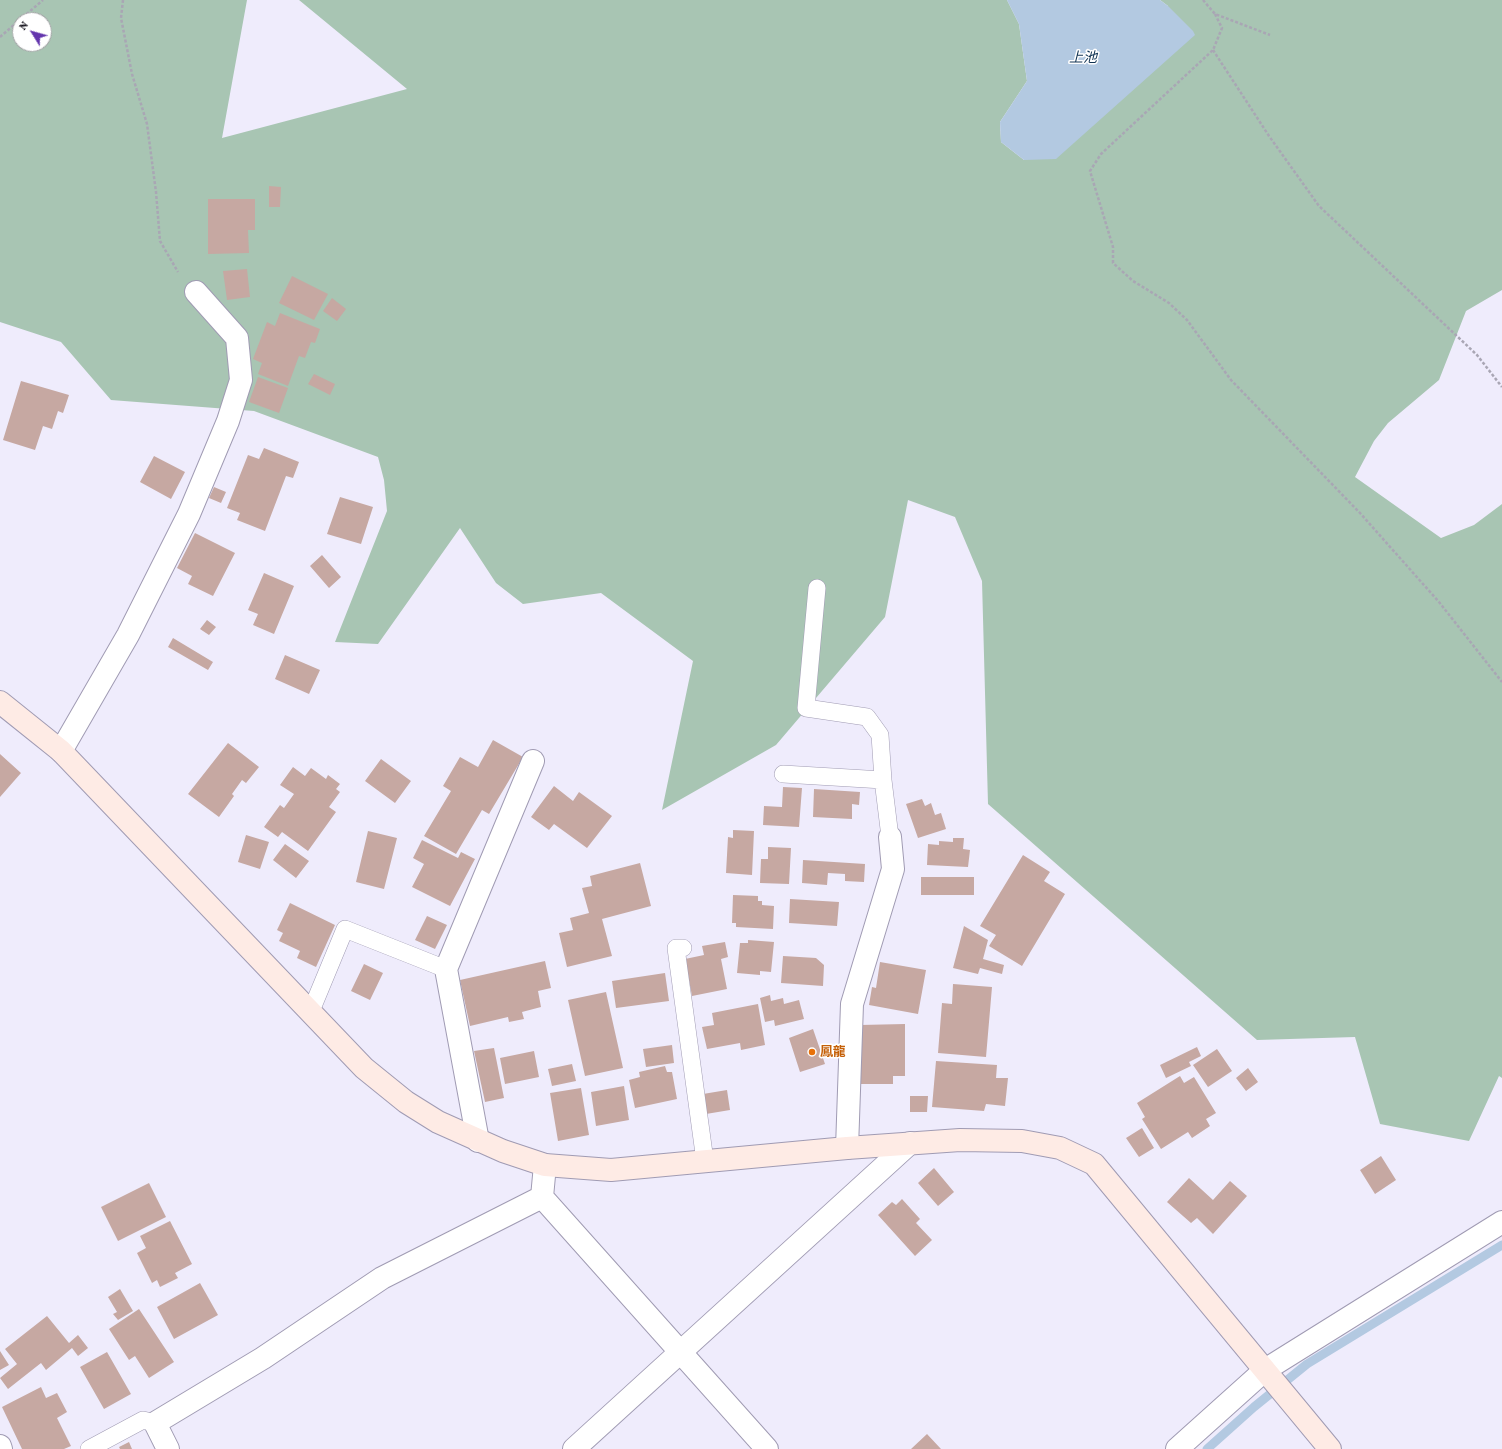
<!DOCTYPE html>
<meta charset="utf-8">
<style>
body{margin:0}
#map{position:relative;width:1502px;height:1449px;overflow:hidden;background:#efecfc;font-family:"Crimson Pro",serif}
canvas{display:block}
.north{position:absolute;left:12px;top:12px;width:40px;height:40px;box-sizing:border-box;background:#fff;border:1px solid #a1a1a4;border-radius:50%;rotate:307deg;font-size:11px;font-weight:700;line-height:16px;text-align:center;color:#15131c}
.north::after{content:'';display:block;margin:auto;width:14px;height:18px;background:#6335ad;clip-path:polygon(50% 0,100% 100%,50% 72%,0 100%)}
</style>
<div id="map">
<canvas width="1502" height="1449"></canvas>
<div class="north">N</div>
</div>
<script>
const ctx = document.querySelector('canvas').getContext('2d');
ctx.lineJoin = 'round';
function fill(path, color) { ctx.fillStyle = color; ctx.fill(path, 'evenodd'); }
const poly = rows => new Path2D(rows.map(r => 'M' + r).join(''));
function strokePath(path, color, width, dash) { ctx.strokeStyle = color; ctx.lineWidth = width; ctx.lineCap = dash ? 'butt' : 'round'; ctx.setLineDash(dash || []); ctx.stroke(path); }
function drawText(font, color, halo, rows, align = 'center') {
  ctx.font = font + ' "Crimson Pro","Noto Sans JP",serif'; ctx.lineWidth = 3; ctx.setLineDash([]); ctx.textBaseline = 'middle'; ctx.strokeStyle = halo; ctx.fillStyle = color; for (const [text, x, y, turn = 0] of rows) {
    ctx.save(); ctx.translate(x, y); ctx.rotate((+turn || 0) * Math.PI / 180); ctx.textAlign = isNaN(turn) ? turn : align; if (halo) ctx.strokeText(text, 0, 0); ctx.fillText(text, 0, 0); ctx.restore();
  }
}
fill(poly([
 [0,0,247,0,222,138,407,89,299,0,1007,0,1019,24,1027,81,1000,122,1001,142,1024,160,1168,6,1160,0,1502,0,1502,290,1466,311,1439,380,1388,423,1374,441,1355,477,1441,538,1474,525,1502,504,1502,1078,1499,1076,1469,1141,1380,1124,1355,1037,1257,1040,988,804,982,581,955,517,908,500,885,617,776,745,662,810,693,661,601,593,523,604,496,583,460,528,378,644,335,642,387,511,384,480,378,457,254,411,111,400,61,342,0,322],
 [20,20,44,20,44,44,20,44]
]), '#a8c5b3');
fill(poly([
 [1007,0,1160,0,1168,6,1193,31,1195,35,1056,159,1024,160,1001,142,1000,122,1027,81,1019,24]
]), '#b3c9e1');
strokePath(poly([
 [1207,1449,1254,1407,1307,1364,1502,1245]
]), '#b3c9e1', 9);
fill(poly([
 [269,186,281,187,280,207,269,207],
 [208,199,255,199,255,230,248,230,249,253,208,254],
 [247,269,250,297,227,300,223,271],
 [292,276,328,294,314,320,279,303],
 [332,298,346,309,337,321,323,311],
 [280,313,320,329,315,343,311,342,305,358,299,356,288,386,258,374,262,363,253,359,267,322,275,326],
 [314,374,335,384,330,395,308,384],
 [258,377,288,388,279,413,249,402],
 [21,381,69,395,63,413,58,411,52,429,43,426,35,450,3,440],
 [264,448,299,462,293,478,286,476,265,531,237,520,240,513,227,508,248,455,259,459],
 [154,456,185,472,171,499,140,482],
 [214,487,226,492,221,503,209,498],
 [340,497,373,507,361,544,327,534],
 [195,533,235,553,213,596,188,584,192,576,177,568],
 [322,555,341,577,329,588,310,566],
 [264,573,294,586,274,634,253,625,258,614,248,610],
 [207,620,216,627,209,635,200,629],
 [173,638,213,662,208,670,168,647],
 [285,655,320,670,309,694,275,679],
 [493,740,523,757,489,814,482,810,456,854,424,836,451,791,443,786,460,757,478,767],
 [228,743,259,767,246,783,242,780,232,794,234,796,219,817,188,794],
 [0,754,21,773,0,797],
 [381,759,411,781,395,803,365,781],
 [293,767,305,776,311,768,326,779,328,775,340,784,336,789,340,792,329,807,336,812,308,851,282,832,278,837,264,827,280,805,284,808,294,794,280,785],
 [554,786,573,801,579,792,612,816,587,848,554,824,549,830,531,817],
 [783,787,802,788,799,827,763,825,764,806,782,807],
 [814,789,860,792,859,805,852,804,852,819,813,817],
 [922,799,925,806,931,803,935,815,941,813,946,829,918,838,906,804],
 [733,830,754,831,752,875,726,873,728,837,733,838],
 [368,831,397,838,384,889,356,882],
 [246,835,269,842,260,869,238,862],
 [953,838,964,838,963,849,970,850,968,867,927,865,928,844,939,845,939,841,953,842],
 [422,840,458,858,461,852,475,859,450,906,412,887,424,864,413,858],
 [285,844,309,861,296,878,273,860],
 [768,847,791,848,789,884,760,883,761,859,768,859],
 [1023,855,1050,872,1044,881,1065,894,1022,966,989,946,996,935,980,926],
 [803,860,865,864,864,882,845,881,845,874,828,873,827,885,802,883],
 [640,863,651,906,602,919,612,956,567,967,559,933,573,930,570,918,589,913,582,888,592,886,590,876],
 [921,877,974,877,974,895,921,895],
 [733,895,758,896,758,901,762,901,762,905,774,906,773,929,736,927,736,923,732,923],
 [790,899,839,902,837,926,789,923],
 [290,903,335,925,316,967,297,958,300,951,279,941,283,933,277,930],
 [427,916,447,925,435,949,415,940],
 [964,926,988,940,983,959,1004,965,1002,974,980,968,978,974,953,968],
 [748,940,774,942,771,972,760,971,760,975,737,973,740,943,748,943],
 [725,942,728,957,721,959,727,989,692,996,685,959,704,955,702,946],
 [783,956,816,958,824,965,823,986,781,983],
 [545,961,551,988,538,991,541,1007,522,1012,524,1019,509,1022,508,1017,470,1026,460,980],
 [880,962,926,970,918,1014,869,1005,872,987,876,988],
 [364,964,383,973,370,1000,351,991],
 [665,973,669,1001,616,1008,612,981],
 [953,984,992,987,986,1057,938,1053,942,1003,952,1004],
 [606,992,623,1068,585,1076,568,1000],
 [770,995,771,1001,783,998,784,1004,799,1000,804,1019,775,1026,774,1020,765,1022,760,998],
 [758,1004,765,1045,741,1050,740,1043,707,1049,702,1027,714,1025,712,1013],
 [905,1024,905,1076,893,1076,893,1084,861,1084,860,1025],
 [813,1029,825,1064,800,1072,789,1038],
 [672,1045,674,1063,646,1067,643,1049],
 [1197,1047,1201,1056,1189,1062,1191,1066,1166,1078,1160,1065],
 [494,1048,504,1098,485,1102,474,1051],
 [1217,1049,1232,1071,1208,1087,1193,1065],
 [534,1051,539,1077,505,1084,500,1058],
 [936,1061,997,1065,996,1078,1008,1078,1005,1106,986,1104,984,1111,932,1107],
 [572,1064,576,1081,552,1086,548,1069],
 [665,1066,667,1072,672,1072,677,1099,635,1108,629,1080,640,1077,639,1072],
 [1248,1068,1258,1082,1246,1091,1236,1078],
 [1180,1076,1184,1083,1194,1077,1216,1113,1206,1119,1210,1126,1192,1138,1188,1132,1161,1149,1142,1119,1145,1117,1137,1103],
 [624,1086,629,1120,596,1126,591,1092],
 [581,1088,589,1135,558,1141,550,1093],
 [727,1090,730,1110,706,1114,703,1094],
 [910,1096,928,1096,927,1112,910,1112],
 [1142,1128,1154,1148,1139,1157,1126,1138],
 [1381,1156,1396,1180,1375,1194,1360,1170],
 [934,1168,954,1192,938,1206,918,1183],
 [1189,1178,1213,1200,1230,1181,1247,1196,1213,1234,1197,1218,1191,1223,1167,1202],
 [149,1183,166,1217,118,1241,101,1207],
 [902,1199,920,1219,916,1223,932,1240,915,1256,878,1215,892,1202,896,1205],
 [170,1221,192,1264,175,1273,178,1278,160,1287,157,1280,152,1283,137,1253,146,1248,140,1236],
 [200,1283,218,1315,174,1339,157,1307],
 [120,1289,133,1311,118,1320,113,1314,117,1312,108,1297],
 [139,1309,174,1362,149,1378,135,1356,129,1360,109,1329],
 [47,1316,69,1343,78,1335,88,1348,78,1356,72,1348,46,1370,41,1363,8,1389,0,1378,17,1364,5,1349],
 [0,1351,9,1365,0,1370],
 [107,1352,131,1394,104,1409,80,1367],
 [41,1387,46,1398,57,1393,67,1412,57,1418,71,1446,64,1449,22,1449,2,1407],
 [927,1434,941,1449,911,1449],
 [129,1442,132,1449,120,1449,119,1447]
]), '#c6a8a2');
const lane = poly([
 [817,588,806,708,867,717,880,735,883,780,890,837],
 [783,774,883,780],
 [683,948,676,948,705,1161],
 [311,1011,345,929,446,969],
 [89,1449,143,1420,155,1423]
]);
const street = poly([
 [61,751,128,635,189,514,228,421,241,380,237,338,196,292],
 [478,1141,446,969,533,761],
 [847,1148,852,1004,893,869,890,837],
 [545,1165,542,1197,767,1449],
 [0,1446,1,1449],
 [168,1449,155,1423,263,1358,382,1278,542,1197],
 [574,1449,910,1143],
 [1177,1449,1265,1370,1502,1222]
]);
const secondary = poly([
 [0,702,61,751,364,1068,406,1102,438,1122,503,1151,545,1165,611,1170,847,1148,960,1140,1022,1141,1060,1148,1094,1164,1330,1449]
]);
strokePath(lane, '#a09bb3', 18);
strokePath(street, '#a09bb3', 24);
strokePath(secondary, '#a09bb3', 24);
strokePath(poly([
 [123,0,121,18,132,74,147,124,156,192,160,241,178,272],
 [1203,0,1215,14,1270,35],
 [1215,14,1222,28,1213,50,1101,154,1090,171,1113,247,1113,263,1133,281,1169,303,1187,320,1231,380,1360,513,1439,602,1502,682],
 [0,37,43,0],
 [1213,50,1269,136,1319,206,1477,355,1502,387]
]), '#a9a6b4', 2.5, [3, 2]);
strokePath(lane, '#fff', 17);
strokePath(street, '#fff', 22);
strokePath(secondary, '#feebe5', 22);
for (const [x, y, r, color] of [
 [812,1052,4,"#e8710a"]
]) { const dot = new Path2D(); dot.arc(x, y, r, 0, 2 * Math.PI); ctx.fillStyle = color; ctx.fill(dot); strokePath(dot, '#fff', 1.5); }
drawText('bold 13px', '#c56008', '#fff', [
 ["鳳龍",820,1052]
], 'left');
drawText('italic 14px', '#0f3252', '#fff', [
 ["上池",1083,58]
]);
</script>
